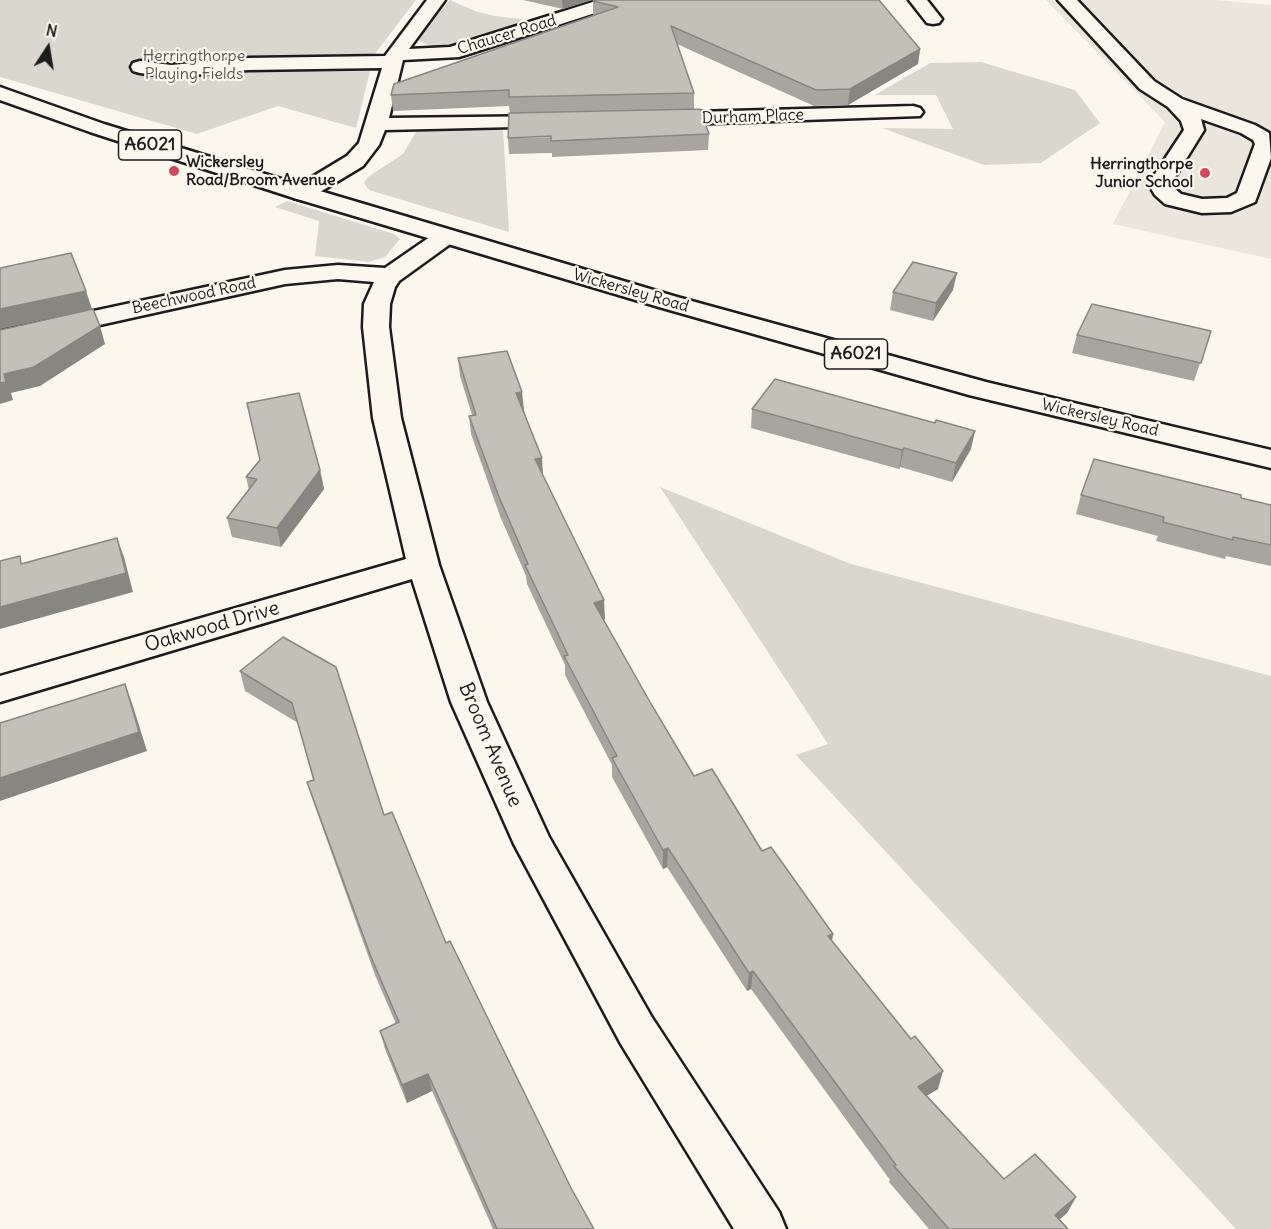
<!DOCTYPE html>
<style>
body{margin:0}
#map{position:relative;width:1271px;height:1229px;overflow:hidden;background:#fbf7ec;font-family:Delius,sans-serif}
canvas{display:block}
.north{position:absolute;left:18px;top:18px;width:60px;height:60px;-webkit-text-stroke:4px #fbf7ec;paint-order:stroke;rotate:12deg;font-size:16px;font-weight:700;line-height:24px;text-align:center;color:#1c1c1c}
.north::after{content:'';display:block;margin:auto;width:21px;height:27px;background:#1c1c1c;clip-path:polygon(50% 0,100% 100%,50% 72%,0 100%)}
</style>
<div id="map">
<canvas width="1271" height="1229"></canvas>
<div class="north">N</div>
</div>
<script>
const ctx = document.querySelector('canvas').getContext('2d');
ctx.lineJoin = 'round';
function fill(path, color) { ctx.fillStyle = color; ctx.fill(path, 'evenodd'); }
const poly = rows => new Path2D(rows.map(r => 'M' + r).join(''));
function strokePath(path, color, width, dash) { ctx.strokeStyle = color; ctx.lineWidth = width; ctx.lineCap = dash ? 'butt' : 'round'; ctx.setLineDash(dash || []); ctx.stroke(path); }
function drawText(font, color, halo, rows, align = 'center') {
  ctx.font = font + ' Delius,sans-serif'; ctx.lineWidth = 4.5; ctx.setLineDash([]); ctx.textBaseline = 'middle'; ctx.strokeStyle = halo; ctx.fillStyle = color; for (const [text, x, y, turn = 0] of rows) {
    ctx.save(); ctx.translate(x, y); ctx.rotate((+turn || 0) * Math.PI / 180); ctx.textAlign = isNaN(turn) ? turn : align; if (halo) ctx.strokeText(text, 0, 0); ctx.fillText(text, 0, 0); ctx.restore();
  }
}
fill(poly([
 [1046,0,1217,0,1271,5,1271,259,1113,224,1165,122]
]), '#eae6dc');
fill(poly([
 [0,0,416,0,374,55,356,128,278,106,197,134,0,77],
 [450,0,475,11,495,16,535,21,449,48,438,49,419,41,418,38,435,16],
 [981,62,1075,90,1100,123,1041,163,984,165,882,128,953,129,936,95,875,95,930,63],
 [503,128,509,232,369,190,364,183,368,177,403,154,417,130],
 [287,201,394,234,400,239,385,257,369,262,315,256,319,221,275,207],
 [660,487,851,564,1271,676,1271,1229,1236,1229,796,755,828,744]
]), '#dad7ce');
const minor = poly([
 [427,0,445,0,409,49,450,47,599,0,626,0,623,4,459,57,403,60,389,118,552,116,559,118,562,122,559,126,385,130,379,145,363,166,310,198,302,200,294,198,291,193,294,188,347,156,359,143,382,68,248,70,171,77,140,73,133,71,131,67,133,63,140,61,171,65,248,58,385,56,427,0],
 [909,0,927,0,942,19,939,23,933,24,927,23,909,0],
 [1058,0,1077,0,1154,81,1182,99,1255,125,1269,133,1271,158,1255,202,1231,212,1202,213,1165,204,1155,195,1152,190,1153,177,1184,130,1181,121,1168,107,1140,89,1058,0],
 [1201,119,1241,133,1253,140,1255,144,1237,193,1227,198,1202,199,1181,194,1174,188,1175,177,1204,130,1201,119],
 [913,106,920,108,923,112,920,116,658,125,651,123,648,119,651,115,658,113,913,106],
 [445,230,453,232,457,237,453,242,399,281,395,287,390,304,389,327,401,418,439,565,487,702,549,837,651,1016,779,1212,786,1229,734,1229,621,1044,514,844,451,702,412,579,0,702,0,676,406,559,373,418,363,327,364,304,374,282,338,279,285,284,0,347,0,331,285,270,338,265,385,268,437,232,445,230]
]);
const major = poly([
 [0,87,104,124,310,188,677,297,986,382,1271,450,1271,468,969,395,659,307,294,198,90,132,0,100,0,87]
]);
strokePath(minor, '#1c1c1c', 5);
strokePath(major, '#1c1c1c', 5);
fill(minor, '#fbf7ec');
fill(major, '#fbf7ec');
fill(poly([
 [523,0,592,0,563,9],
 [593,1,920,49,918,64,848,105,814,106,677,44,694,93,694,109,510,113,509,106,393,111,391,95,593,16],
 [709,134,708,150,552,157,552,153,509,154,508,138],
 [953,290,933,321,890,310,893,292],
 [1211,331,1194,381,1072,353,1077,335],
 [458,358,524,410,543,475,605,619,604,620,650,702,694,776,762,851,833,934,832,941,938,1089,927,1095,1004,1179,1076,1197,1067,1213,1060,1219,1068,1229,929,1229,889,1182,890,1180,751,989,747,991,667,867,663,869,612,777,612,765,565,675,565,665,527,584,526,576,500,516,471,434,469,416,472,415,460,376],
 [752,409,971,449,952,482,900,467,899,469,751,428],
 [320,470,324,489,281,547,232,537,227,518,249,490,246,477],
 [1081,495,1241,498,1271,505,1271,566,1226,556,1225,559,1156,541,1158,536,1076,514],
 [283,637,384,815,446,943,571,1188,594,1229,493,1229,432,1091,407,1103,385,1049,380,1031,396,1024,375,975,313,801,307,782,313,780,298,723,245,691,240,671]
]), '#a8a59e');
fill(poly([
 [562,0,592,0,563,9],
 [920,49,918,64,848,105,850,89],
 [957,273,953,290,933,321,936,303],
 [86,291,92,309,0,329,0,309],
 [100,326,105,344,40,386,11,393,13,400,0,404,0,383,4,374],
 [522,392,524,410,517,412,516,393],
 [975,431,971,449,952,482,956,463],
 [904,448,900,467,899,469,902,450],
 [542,458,543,476,535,459],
 [320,470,324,489,281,547,277,528],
 [117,538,124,557,133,592,0,629,0,607],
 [604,600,605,619,595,622,594,603],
 [125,684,132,703,147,751,0,801,0,778],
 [668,848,667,867,663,869,663,850],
 [833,934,830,952,828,936],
 [753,971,751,989,747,991,749,973],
 [943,1071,938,1089,913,1104,918,1087],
 [428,1074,432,1091,407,1103,402,1085],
 [1076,1197,1067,1213,1048,1229,1055,1215]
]), '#888681');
const building = poly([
 [597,0,879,0,920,49,850,89,816,90,671,26,694,93,509,97,509,90,391,95,394,84,618,7,593,1,597,0],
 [700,109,709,134,551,141,551,136,508,138,509,113,700,109],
 [71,253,86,291,0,309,0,268,71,253],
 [913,262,957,273,936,303,893,292,913,262],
 [1092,304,1211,331,1201,363,1077,335,1092,304],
 [93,309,100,326,34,367,4,374,6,382,0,383,0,330,93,309],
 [507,351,522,392,516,393,542,458,535,459,604,600,594,603,650,702,694,776,712,769,762,851,771,847,833,934,828,936,911,1039,915,1036,943,1071,918,1087,1004,1179,1035,1154,1076,1197,1055,1215,1068,1229,949,1229,894,1166,896,1165,753,971,749,973,668,848,663,850,612,758,617,756,564,656,568,655,525,565,528,564,499,497,469,416,476,415,458,358,507,351],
 [775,379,935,423,936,420,975,431,956,463,904,448,902,450,752,409,775,379],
 [299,393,320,470,277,528,227,518,257,479,246,477,260,460,247,403,299,393],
 [1094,459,1241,495,1241,498,1271,505,1271,545,1233,537,1233,540,1163,522,1164,517,1081,495,1094,459],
 [117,538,126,573,0,607,0,561,20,556,21,564,117,538],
 [283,637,336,667,384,815,392,812,446,943,450,941,571,1188,594,1229,497,1229,428,1074,402,1085,380,1031,399,1022,371,957,307,782,314,780,292,703,240,671,283,637],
 [125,684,139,732,0,778,0,723,125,684]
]);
fill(building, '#c3c0b8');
strokePath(building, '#888681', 1.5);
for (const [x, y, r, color] of [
 [174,171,6,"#d1495b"],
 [1205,173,6,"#d1495b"]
]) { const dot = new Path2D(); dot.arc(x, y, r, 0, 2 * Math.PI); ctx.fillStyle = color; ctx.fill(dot); strokePath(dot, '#fbf7ec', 2); }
drawText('16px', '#1c1c1c', '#fbf7ec', [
 ["Chaucer Road",507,35,-17],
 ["Durham Place",753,117,-2],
 ["Wickersley Road",631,291,16],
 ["Beechwood Road",194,296,-12],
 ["Wickersley Road",1100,418,13]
]);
drawText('16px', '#555451', '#fbf7ec', [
 ["Herringthorpe",194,56],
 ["Playing Fields",194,74]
]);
drawText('bold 16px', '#1c1c1c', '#fbf7ec', [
 ["Wickersley",186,162],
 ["Road/Broom Avenue",186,180],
 ["Herringthorpe",1193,164,"right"],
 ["Junior School",1193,182,"right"]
], 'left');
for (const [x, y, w] of [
 [150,145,63],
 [856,354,63]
]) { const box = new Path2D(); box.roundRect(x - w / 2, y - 15, w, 30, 4.5); ctx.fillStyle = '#fbf7ec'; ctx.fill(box); strokePath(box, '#1c1c1c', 1.5); }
drawText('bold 18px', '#1c1c1c', null, [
 ["A6021",150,145],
 ["A6021",856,354]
]);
drawText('20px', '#1c1c1c', '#fbf7ec', [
 ["Oakwood Drive",212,627,-16],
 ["Broom Avenue",490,745,67]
]);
</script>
